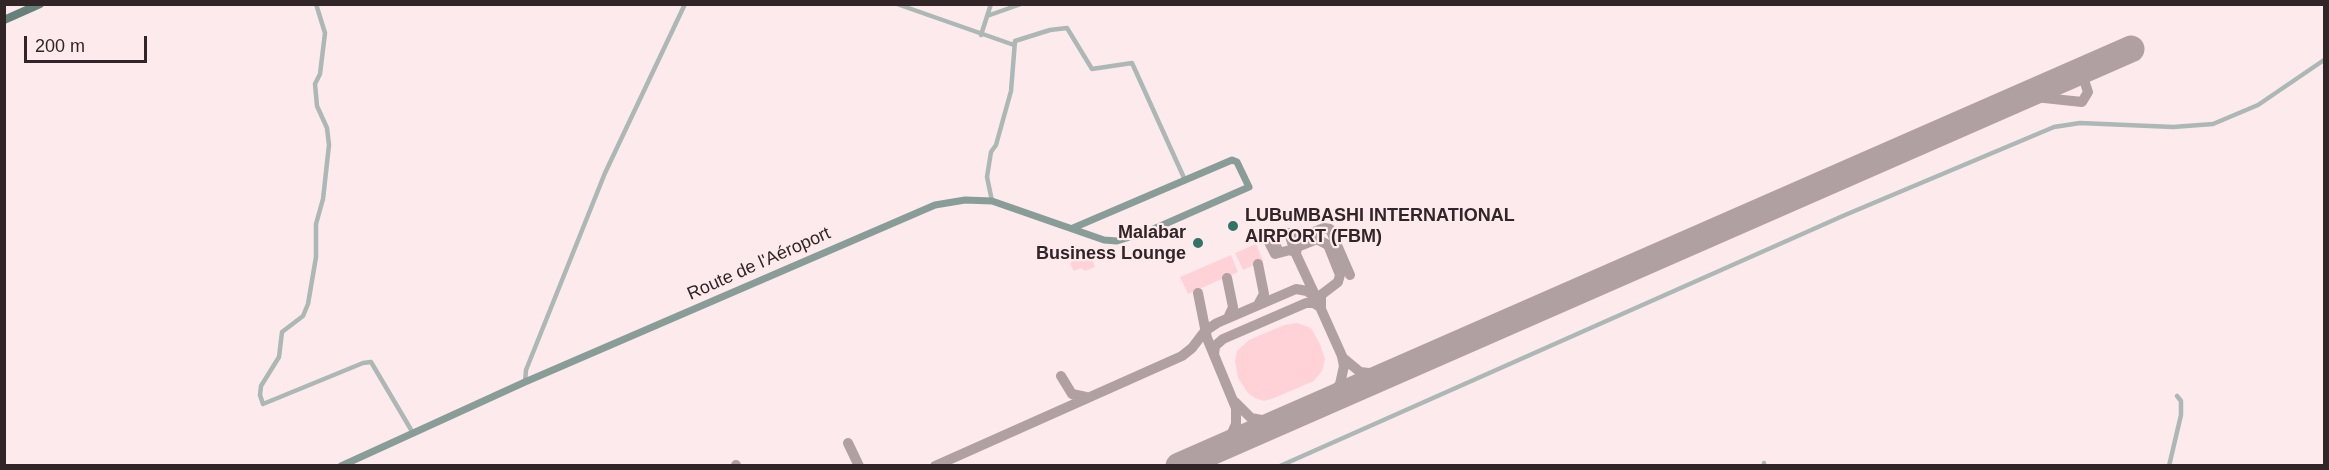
<!DOCTYPE html>
<meta charset="utf-8">
<style>
body{margin:0}
#map{position:relative;width:2329px;height:470px;overflow:hidden;background:#fdeaec;font-family:Helvetica,sans-serif}
canvas{display:block}
.frame{position:absolute;inset:0;border:6px solid #312527;pointer-events:none}
.scale{position:absolute;left:24px;top:36px;width:123px;height:27px;box-sizing:border-box;border:3px solid #312527;border-top:0;padding-left:8px;font-size:18px;line-height:21px;white-space:nowrap;color:#312527;-webkit-text-stroke:4px #fdeaec;paint-order:stroke}
</style>
<div id="map">
<canvas width="2329" height="470"></canvas>
<div class="frame"></div>
<div class="scale">200 m</div>
</div>
<script>
const ctx = document.querySelector('canvas').getContext('2d');
ctx.lineJoin = 'round';
function fill(path, color) { ctx.fillStyle = color; ctx.fill(path, 'evenodd'); }
const poly = rows => new Path2D(rows.map(r => 'M' + r).join(''));
function strokePath(path, color, width, dash) { ctx.strokeStyle = color; ctx.lineWidth = width; ctx.lineCap = dash ? 'butt' : 'round'; ctx.setLineDash(dash || []); ctx.stroke(path); }
function drawText(font, color, halo, rows, align = 'center') {
  ctx.font = font + ' Helvetica,sans-serif'; ctx.lineWidth = 4.5; ctx.setLineDash([]); ctx.textBaseline = 'middle'; ctx.strokeStyle = halo; ctx.fillStyle = color; for (const [text, x, y, turn = 0] of rows) {
    ctx.save(); ctx.translate(x, y); ctx.rotate((+turn || 0) * Math.PI / 180); ctx.textAlign = isNaN(turn) ? turn : align; if (halo) ctx.strokeText(text, 0, 0); ctx.fillText(text, 0, 0); ctx.restore();
  }
}
fill(poly([
 [1256,244,1263,261,1243,270,1235,253],
 [1231,255,1238,272,1188,294,1180,277],
 [1075,257,1093,261,1095,267,1085,271,1081,268,1074,271,1070,264],
 [1297,323,1311,328,1320,344,1325,359,1322,371,1314,381,1274,398,1264,401,1255,398,1248,393,1238,378,1235,361,1237,351,1249,340,1284,325]
]), '#ffd2d8');
strokePath(poly([
 [2016,99,2035,97,2082,102,2088,92,2083,77,2078,72,2064,72,2046,86],
 [1309,234,1324,228,1330,229,1350,275],
 [1278,250,1274,242,1269,242,1275,254,1290,250,1295,252,1315,295],
 [1295,252,1289,233,1294,233,1298,242],
 [1296,254,1297,247,1317,239,1328,245,1340,275,1338,282,1321,295,1321,307],
 [1258,264,1264,294,1258,305],
 [1227,278,1233,307,1228,318],
 [1198,293,1207,338,1236,408,1236,424,1232,433,1215,449],
 [1214,355,1215,346,1223,339,1306,303,1314,303,1320,307],
 [1342,357,1360,372,1386,375],
 [1061,376,1072,394,1086,397],
 [1235,402,1251,418,1277,423],
 [848,443,859,466],
 [736,465,736,466],
 [935,466,1182,356,1192,348,1205,331,1217,323,1296,289,1307,291,1316,298,1342,356,1344,366,1340,384,1330,397,1320,404]
]), '#b0a0a2', 10);
strokePath(poly([
 [1179,466,2131,49]
]), '#b0a0a2', 27);
strokePath(poly([
 [316,4,325,33,320,74,315,84,317,106,327,128,329,145,323,199,316,224,316,257,308,304,303,316,282,332,279,357,261,386,260,395,263,404,363,363,371,362,413,433],
 [897,4,1014,45],
 [987,16,1021,4],
 [981,35,991,4],
 [992,201,987,177,991,152,996,145,1011,91,1015,41,1050,30,1067,28,1092,69,1132,63,1185,180],
 [525,382,526,370,605,173,685,4],
 [1764,463,1764,466],
 [1280,466,1845,215,2054,127,2080,123,2173,127,2213,124,2258,105,2324,60],
 [2169,466,2181,415,2181,401,2177,396]
]), '#abb8b5', 4.5);
strokePath(poly([
 [341,466,525,382,935,205,965,200,992,201,1104,240,1117,241,1149,231,1249,187,1237,162,1232,160,1073,228]
]), '#899d98', 7);
strokePath(poly([
 [4,20,40,4]
]), '#66807a', 8);
for (const [x, y, r, color] of [
 [1233,226,6,"#317467"],
 [1198,243,6,"#317467"]
]) { const dot = new Path2D(); dot.arc(x, y, r, 0, 2 * Math.PI); ctx.fillStyle = color; ctx.fill(dot); strokePath(dot, '#fdeaec', 2); }
drawText('bold 18px', '#312527', '#fdeaec', [
 ["LUBuMBASHI INTERNATIONAL",1245,216],
 ["AIRPORT (FBM)",1245,237],
 ["Malabar",1186,233,"right"],
 ["Business Lounge",1186,254,"right"]
], 'left');
drawText('18px', '#312527', '#fdeaec', [
 ["Route de l'Aéroport",759,264,-24]
]);
</script>
